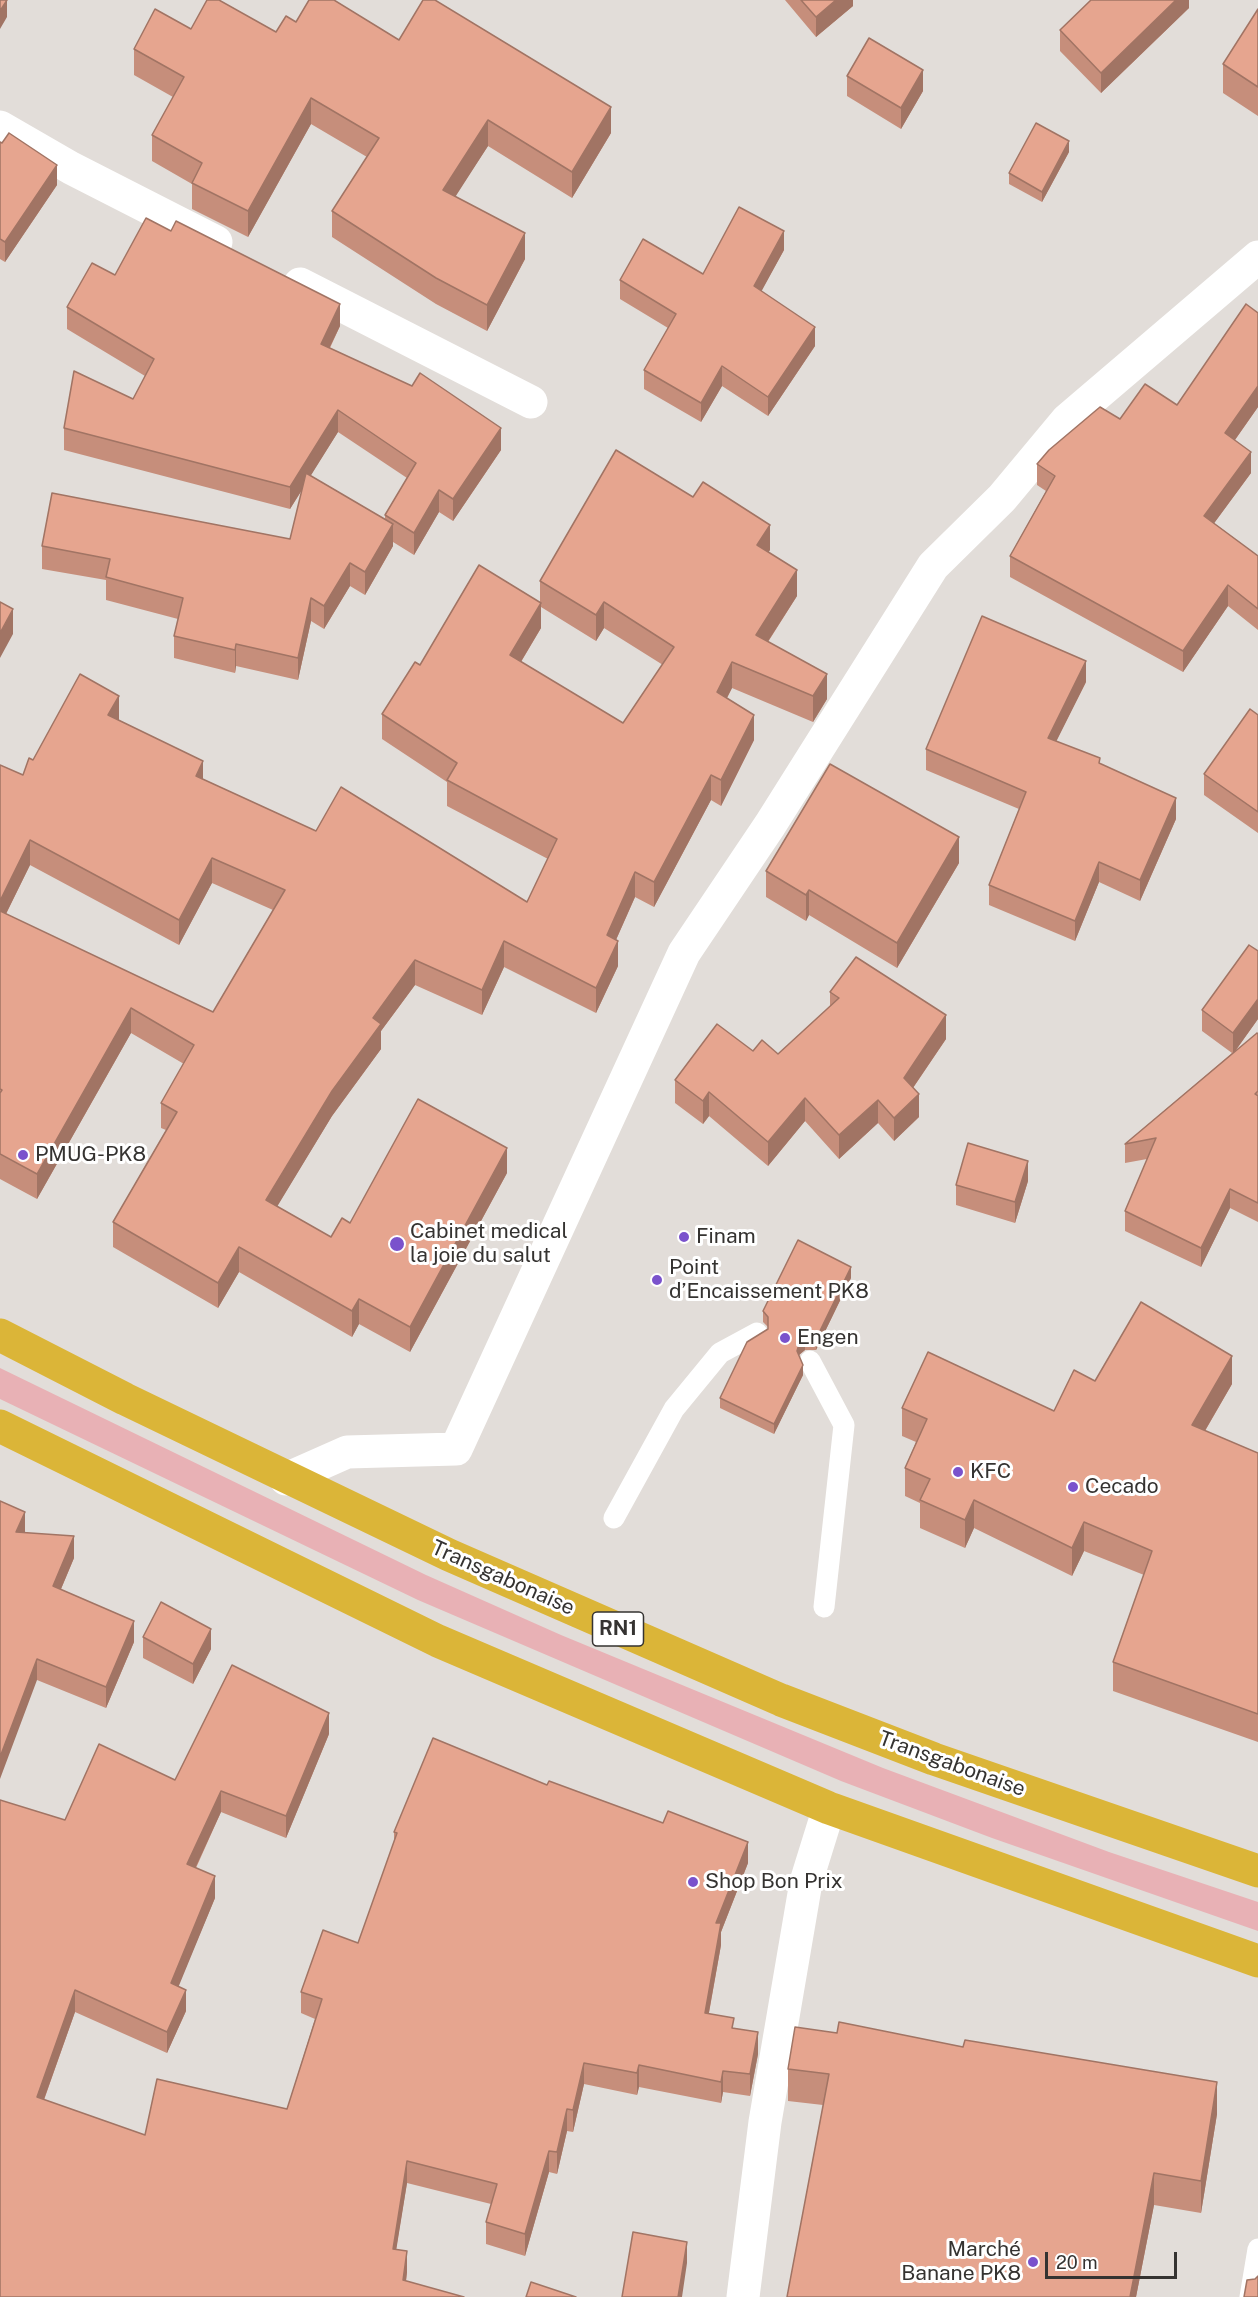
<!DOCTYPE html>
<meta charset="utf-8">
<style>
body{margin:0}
#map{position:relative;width:1258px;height:2297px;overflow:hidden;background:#e2ddd9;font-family:"Public Sans",sans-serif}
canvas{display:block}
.scale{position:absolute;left:1045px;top:2252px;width:132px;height:27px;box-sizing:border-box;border:3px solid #353331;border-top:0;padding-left:8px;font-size:18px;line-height:21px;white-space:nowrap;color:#353331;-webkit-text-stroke:4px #fff;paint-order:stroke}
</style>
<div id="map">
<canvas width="1258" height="2297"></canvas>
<div class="scale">20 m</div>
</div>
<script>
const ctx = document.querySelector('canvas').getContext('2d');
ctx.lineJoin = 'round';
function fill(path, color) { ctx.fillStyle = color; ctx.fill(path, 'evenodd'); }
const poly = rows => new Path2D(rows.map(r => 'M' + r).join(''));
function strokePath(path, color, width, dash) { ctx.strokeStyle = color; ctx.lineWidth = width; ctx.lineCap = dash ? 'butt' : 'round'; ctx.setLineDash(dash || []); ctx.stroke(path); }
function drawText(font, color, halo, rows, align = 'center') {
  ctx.font = font + ' "Public Sans",sans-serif'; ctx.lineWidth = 6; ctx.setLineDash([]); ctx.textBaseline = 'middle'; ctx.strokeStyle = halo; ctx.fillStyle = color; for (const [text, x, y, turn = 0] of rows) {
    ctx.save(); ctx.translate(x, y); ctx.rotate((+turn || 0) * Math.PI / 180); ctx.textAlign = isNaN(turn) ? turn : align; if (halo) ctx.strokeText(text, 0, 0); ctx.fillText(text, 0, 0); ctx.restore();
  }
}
fill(poly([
 [0,1368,426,1575,561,1635,883,1768,1109,1852,1258,1902,1258,1931,992,1838,841,1781,418,1600,0,1399]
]), '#e8b1b5');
strokePath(poly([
 [810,1361,844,1425,824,1607],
 [614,1518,674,1409,720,1353,757,1333],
 [1250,2297,1258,2249]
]), '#fff', 21);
strokePath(poly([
 [0,127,71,168,216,242],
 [300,284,531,402],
 [286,1479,347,1452,456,1449,684,953,770,825,933,566,1002,498,1067,420,1258,257],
 [743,2297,765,2122,806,1882,829,1808]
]), '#fff', 33);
strokePath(poly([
 [0,1335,125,1399,449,1555,781,1700,934,1759,1258,1871],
 [0,1426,438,1641,829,1808,1258,1961]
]), '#dbb538', 33);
fill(poly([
 [785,0,853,0,853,6,816,37],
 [1189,0,1189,8,1101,93,1060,51,1060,30],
 [1258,9,1258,116,1223,93,1223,64],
 [296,22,399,40,611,133,572,198,488,146,455,196,525,259,487,331,436,304,332,237,332,211,367,157,311,124,248,237,192,209,192,184,152,161,152,135,173,97,134,75,134,49,191,29,276,32],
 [847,76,923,91,901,129,847,96],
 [0,142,57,185,5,262,0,259],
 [1069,152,1042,202,1009,184,1009,173],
 [784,250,761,291,815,346,768,416,722,386,701,422,644,389,644,370,668,328,620,299,620,280,703,274],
 [115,275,340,326,330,348,501,450,453,521,439,512,414,555,393,542,393,546,365,595,350,586,324,629,311,621,298,680,236,666,235,673,174,658,174,636,178,619,106,600,106,580,42,569,42,546,290,539,302,490,290,509,64,450,64,428,133,399,145,376,67,329,67,307],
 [338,432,407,478,385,515,385,519,310,476],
 [1258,313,1258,407,1235,440,1251,473,1214,523,1258,556,1258,630,1228,606,1183,672,1010,577,1010,556,1046,491,1037,485,1037,464,1120,419,1177,405],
 [770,550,768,552,797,596,768,642,827,699,813,722,732,688,727,698,754,740,721,806,711,800,654,907,635,897,616,940,618,966,596,1013,504,967,482,1015,415,985,381,1031,381,1049,332,1116,277,1206,331,1237,350,1223,507,1173,410,1352,359,1324,352,1337,239,1272,218,1308,113,1247,113,1222,166,1130,161,1128,161,1103,184,1064,131,1033,37,1199,0,1179,0,765,23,775,33,760,119,720,203,779,316,831,527,902,548,859,447,806,447,782,382,739,382,714,420,665,540,602,540,581],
 [541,607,596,641,604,628,663,665,623,723,521,662,541,628],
 [30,865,179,945,212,883,273,910,213,1012,6,914],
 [1086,682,1056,741,1100,764,1176,819,1140,901,1099,882,1075,941,989,905,989,885,1019,809,926,770,926,749],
 [1258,715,1258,833,1204,795,1204,774],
 [959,863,897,968,809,915,806,921,766,897,766,871],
 [1258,951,1258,1019,1236,1050,1258,1034,1258,1222,1230,1208,1201,1267,1125,1231,1125,1211,1147,1159,1125,1163,1125,1144,1232,1053,1202,1031,1202,1010],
 [830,992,946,1039,913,1088,919,1117,894,1141,878,1123,839,1159,805,1121,768,1166,709,1116,703,1124,675,1103,675,1080,753,1051,778,1054,830,1006],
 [1028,1181,1015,1223,956,1205,956,1185],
 [851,1278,816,1350,805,1350,799,1355,803,1375,774,1434,720,1408,720,1398,768,1329,768,1327,763,1322,763,1311],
 [1095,1381,1232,1384,1205,1431,1258,1453,1258,1742,1113,1691,1113,1662,1144,1575,1084,1551,1072,1576,974,1528,965,1548,920,1528,920,1503,905,1496,905,1468,916,1442,902,1436,902,1408,1054,1411],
 [25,1532,74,1558,61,1589,134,1642,106,1708,37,1680],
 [143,1637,211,1649,193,1684,143,1658],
 [329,1734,286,1838,221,1812,196,1868,215,1898,178,1986,186,2011,167,2053,75,2012,44,2100,145,2135,287,2109,315,2019,301,2013,301,1992,358,1943,394,1842,394,1832,547,1785,748,1863,721,1932,721,1945,709,2013,734,2029,758,2054,750,2096,723,2092,721,2103,639,2087,637,2095,584,2084,573,2132,567,2131,557,2174,549,2172,525,2256,486,2244,486,2222,491,2204,407,2183,396,2249,407,2272,406,2281,0,2297,65,1820,175,1780],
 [788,2069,1217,2114,1201,2213,1154,2205,1136,2297,787,2297,823,2105,788,2101]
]), '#c68e7b');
fill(poly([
 [7,0,7,17,0,29,0,11],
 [836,0,853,0,853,6,816,37,816,17],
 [1176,0,1189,0,1189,8,1101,93,1101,73],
 [923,70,923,91,901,129,901,108],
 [311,98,311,124,248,237,248,211],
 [611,107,611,133,572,198,572,172],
 [488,120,488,146,443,216,443,190],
 [1069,141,1069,152,1042,202,1042,192],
 [57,165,57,185,5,262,5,242],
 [784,231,784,250,754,305,754,286],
 [525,233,525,259,487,331,487,305],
 [340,304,340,326,321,365,321,344],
 [815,327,815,346,768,416,768,397],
 [722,366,722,386,701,422,701,403],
 [1258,386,1258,407,1225,454,1225,433],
 [338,410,338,432,290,509,290,487],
 [501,428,501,450,453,521,453,499],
 [1251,452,1251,473,1204,537,1204,516],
 [439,490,439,512,414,555,414,533],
 [393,524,393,546,365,595,365,572],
 [770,525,770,550,757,570,757,545],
 [350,563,350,586,324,629,324,606],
 [797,570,797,596,756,660,756,635],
 [1228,585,1228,606,1183,672,1183,651],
 [311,598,311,621,298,680,298,658],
 [604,602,604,628,596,641,596,615],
 [541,603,541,628,510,680,510,655],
 [13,609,13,634,0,658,0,633],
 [236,644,236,666,235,673,235,650],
 [1086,661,1086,682,1048,758,1048,738],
 [732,662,732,688,717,717,717,692],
 [827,674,827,699,813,722,813,696],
 [119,696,119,721,108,715],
 [754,715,754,740,721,806,721,780],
 [203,761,203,786,196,776],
 [711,775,711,800,654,907,654,882],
 [1176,798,1176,819,1140,901,1140,880],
 [959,837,959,863,897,968,897,943],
 [30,840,30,865,0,926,0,901],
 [212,858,212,883,179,945,179,920],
 [1099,862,1099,882,1075,941,1075,921],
 [635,872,635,897,607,960,607,935],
 [809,890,809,915,806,921,806,895],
 [504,941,504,967,482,1015,482,990],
 [618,941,618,966,596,1013,596,988],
 [415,960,415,985,381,1031,381,1049,332,1116,266,1225,266,1200,373,1018],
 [1258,999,1258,1019,1233,1054,1233,1033],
 [131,1008,131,1033,37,1199,37,1174],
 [946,1015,946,1039,904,1101,904,1078],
 [709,1092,709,1116,703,1124,703,1101],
 [919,1094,919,1117,894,1141,894,1118],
 [805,1098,805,1121,768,1166,768,1142],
 [878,1100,878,1123,839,1159,839,1135],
 [507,1148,507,1173,410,1352,410,1327],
 [1028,1161,1028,1181,1015,1223,1015,1202],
 [1230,1189,1230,1208,1201,1267,1201,1248],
 [239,1247,239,1272,218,1308,218,1283],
 [851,1267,851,1278,816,1350,816,1339],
 [359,1299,359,1324,352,1337,352,1311],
 [805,1339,805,1350,799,1355,797,1351,799,1344],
 [1232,1356,1232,1384,1192,1453,1192,1425],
 [803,1365,803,1375,774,1434,774,1424],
 [974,1500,974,1528,965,1548,965,1520],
 [25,1512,25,1534,16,1532],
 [1084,1522,1084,1551,1072,1576,1072,1548],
 [74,1536,74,1558,53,1608,53,1586],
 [134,1621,134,1642,106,1708,106,1687],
 [211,1629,211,1649,193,1684,193,1664],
 [37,1659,37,1680,0,1779,0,1757],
 [329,1713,329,1734,286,1838,286,1816],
 [221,1791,221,1812,187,1886,187,1864],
 [748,1842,748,1863,721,1932,721,1945,705,2034,705,2013,716,1923],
 [215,1876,215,1898,171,2005,171,1983],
 [75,1990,75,2012,37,2119,37,2097],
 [186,1990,186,2011,167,2053,167,2032],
 [758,2032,758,2054,750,2096,750,2074],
 [584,2063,584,2084,573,2132,573,2110],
 [639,2065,639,2087,637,2095,637,2073],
 [723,2071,723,2092,721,2103,721,2082],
 [1217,2082,1217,2114,1201,2213,1201,2181],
 [567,2109,567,2131,557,2174,557,2152],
 [549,2151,549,2172,525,2256,525,2234],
 [407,2161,407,2183,393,2270,393,2249],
 [1154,2173,1154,2205,1136,2297,1130,2297],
 [687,2242,687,2263,682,2297,678,2297],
 [407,2251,407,2272,404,2297,403,2280]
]), '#a17464');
const building = poly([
 [0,0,7,0,0,11,0,0],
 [207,0,219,0,276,32,286,16,296,22,309,0,334,0,399,40,423,0,435,0,611,107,572,172,488,120,443,190,525,233,487,305,436,278,332,211,379,138,311,98,248,211,192,183,202,163,152,135,184,77,134,49,155,9,191,29,207,0],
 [801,0,836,0,816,17,801,0],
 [1091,0,1176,0,1101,73,1060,30,1091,0],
 [1258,9,1258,87,1223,64,1258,9],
 [869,38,923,70,901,108,847,76,869,38],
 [1036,123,1069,141,1042,192,1009,173,1036,123],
 [9,133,57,165,5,242,0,239,0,142,2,143,9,133],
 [739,207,784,231,754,286,815,327,768,397,722,366,701,403,644,370,676,314,620,280,643,239,703,274,739,207],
 [146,218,171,231,176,221,340,304,321,344,412,386,420,373,501,428,453,499,439,490,414,533,385,515,416,463,338,410,290,487,64,428,74,371,133,399,154,359,67,307,92,263,115,275,146,218],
 [1246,304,1258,313,1258,386,1225,433,1251,452,1204,516,1258,556,1258,609,1228,585,1183,651,1010,556,1055,476,1037,464,1049,450,1100,407,1120,419,1145,384,1177,405,1246,304],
 [616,450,693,497,703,482,770,525,757,545,797,570,756,635,827,674,813,696,732,662,717,692,754,715,721,780,711,775,654,882,635,872,607,935,618,941,596,988,504,941,482,990,415,960,373,1018,381,1024,332,1091,266,1200,331,1237,342,1218,350,1223,418,1099,507,1148,410,1327,359,1299,352,1311,239,1247,218,1283,113,1222,177,1112,161,1103,194,1045,131,1008,37,1174,0,1154,0,1093,2,1090,0,1089,0,911,213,1012,285,890,212,858,179,920,30,840,0,901,0,765,23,775,29,758,33,760,80,674,119,696,108,715,203,761,196,776,316,831,341,787,527,902,557,839,447,780,457,763,382,714,415,662,420,665,479,565,541,603,510,655,623,723,674,647,604,602,596,615,540,581,616,450],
 [306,473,393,524,365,572,350,563,324,606,311,598,298,658,236,644,235,650,174,636,183,598,106,577,110,559,42,546,52,493,290,539,306,473],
 [0,602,13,609,0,633,0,602],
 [982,616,1086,661,1048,738,1100,758,1099,763,1176,798,1140,880,1099,862,1075,921,989,885,1026,792,926,749,982,616],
 [1250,709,1258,715,1258,812,1204,774,1250,709],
 [830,764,959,837,897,943,809,890,806,895,766,871,830,764],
 [1249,945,1258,951,1258,999,1233,1033,1202,1010,1249,945],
 [856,957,946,1015,904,1078,919,1094,894,1118,878,1100,839,1135,805,1098,768,1142,709,1092,703,1101,675,1080,717,1024,753,1051,762,1040,778,1054,839,998,830,992,856,957],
 [1257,1033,1258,1034,1258,1091,1255,1094,1258,1096,1258,1203,1230,1189,1201,1248,1125,1211,1156,1138,1125,1144,1257,1033],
 [968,1143,1028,1161,1015,1202,956,1185,968,1143],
 [798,1240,851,1267,816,1339,805,1339,799,1344,797,1351,803,1365,774,1424,720,1398,747,1342,768,1329,768,1317,763,1311,798,1240],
 [1141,1302,1232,1356,1192,1425,1258,1453,1258,1714,1113,1662,1152,1551,1084,1522,1072,1548,974,1500,965,1520,920,1500,930,1479,905,1468,927,1419,902,1408,928,1352,1054,1411,1074,1370,1095,1381,1141,1302],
 [0,1501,25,1512,16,1532,74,1536,53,1586,134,1621,106,1687,37,1659,0,1757,0,1501],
 [161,1602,211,1629,193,1664,143,1637,161,1602],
 [232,1665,329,1713,286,1816,221,1791,187,1864,215,1876,171,1983,186,1990,167,2032,75,1990,37,2097,145,2135,157,2079,287,2109,322,1999,301,1992,323,1930,358,1943,397,1833,394,1832,433,1738,547,1785,549,1781,663,1823,668,1811,748,1842,716,1923,721,1923,705,2013,734,2018,732,2028,758,2032,750,2074,723,2071,721,2082,639,2065,637,2073,584,2063,573,2110,567,2109,557,2152,549,2151,525,2234,486,2222,497,2184,407,2161,393,2249,407,2251,403,2280,464,2297,0,2297,0,1800,65,1820,99,1744,175,1780,232,1665],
 [839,2022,963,2047,965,2040,1217,2082,1201,2181,1154,2173,1130,2297,787,2297,829,2074,788,2069,795,2027,837,2033,839,2022],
 [633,2232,687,2242,678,2297,622,2297,633,2232],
 [1258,2276,1258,2297,1244,2297,1247,2280,1255,2279,1258,2276],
 [531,2282,576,2297,526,2297,531,2282]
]);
fill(building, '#e6a58f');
strokePath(building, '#a17464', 1.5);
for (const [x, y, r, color] of [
 [23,1155,6,"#7a52cc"],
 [684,1237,6,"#7a52cc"],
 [397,1244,8,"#7a52cc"],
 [657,1280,6,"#7a52cc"],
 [785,1338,6,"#7a52cc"],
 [958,1472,6,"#7a52cc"],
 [1073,1487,6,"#7a52cc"],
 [693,1882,6,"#7a52cc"],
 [1033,2262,6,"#7a52cc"]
]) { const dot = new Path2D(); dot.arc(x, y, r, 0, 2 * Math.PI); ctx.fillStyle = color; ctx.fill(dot); strokePath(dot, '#fff', 2); }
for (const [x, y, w] of [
 [618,1629,51]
]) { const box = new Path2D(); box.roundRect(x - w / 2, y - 17, w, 34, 4.5); ctx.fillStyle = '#fff'; ctx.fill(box); strokePath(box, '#353331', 1.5); }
drawText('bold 20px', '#353331', null, [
 ["RN1",618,1629]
]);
drawText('21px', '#353331', '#fff', [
 ["PMUG-PK8",35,1155],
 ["Cabinet medical",410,1232],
 ["la joie du salut",410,1256],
 ["Finam",696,1237],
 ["Point",669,1268],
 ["d’Encaissement PK8",669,1292],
 ["Engen",797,1338],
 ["KFC",970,1472],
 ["Cecado",1085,1487],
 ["Shop Bon Prix",705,1882],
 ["Marché",1021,2250,"right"],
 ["Banane PK8",1021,2274,"right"]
], 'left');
drawText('21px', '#353331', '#fff', [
 ["Transgabonaise",503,1578,24],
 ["Transgabonaise",952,1764,20]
]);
</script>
